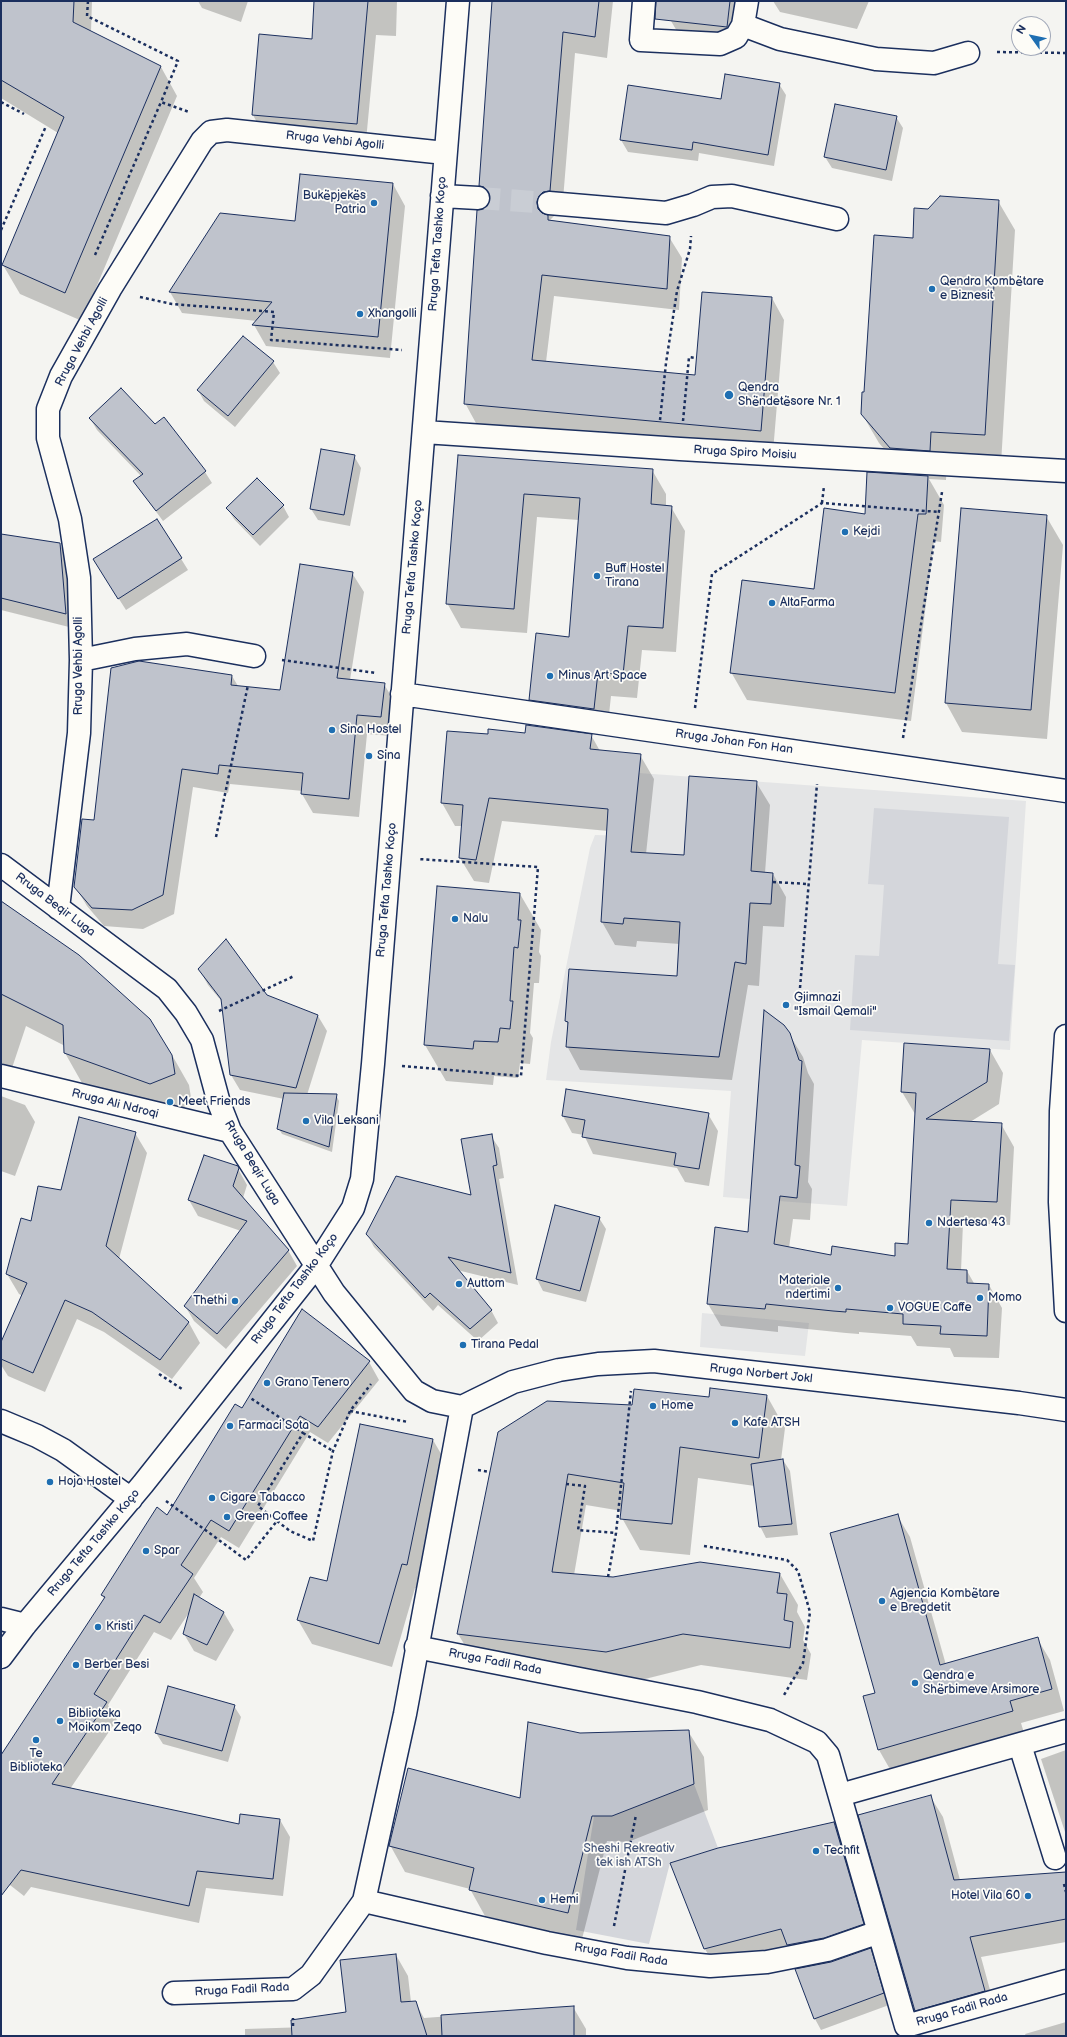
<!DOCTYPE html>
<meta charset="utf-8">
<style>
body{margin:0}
#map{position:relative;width:1067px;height:2037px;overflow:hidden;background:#f4f4f1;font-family:"Balsamiq Sans",sans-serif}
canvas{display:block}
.frame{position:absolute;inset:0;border:2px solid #1b2f5e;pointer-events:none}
.north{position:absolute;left:1011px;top:16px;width:40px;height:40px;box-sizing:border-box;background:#fdfcf7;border:1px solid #a3aaba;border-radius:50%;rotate:303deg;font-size:11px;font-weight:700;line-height:16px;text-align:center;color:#1b2f5e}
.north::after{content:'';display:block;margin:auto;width:14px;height:18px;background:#1f6fb2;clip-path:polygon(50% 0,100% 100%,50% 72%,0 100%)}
</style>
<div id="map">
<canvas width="1067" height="2037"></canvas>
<div class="frame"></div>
<div class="north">N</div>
</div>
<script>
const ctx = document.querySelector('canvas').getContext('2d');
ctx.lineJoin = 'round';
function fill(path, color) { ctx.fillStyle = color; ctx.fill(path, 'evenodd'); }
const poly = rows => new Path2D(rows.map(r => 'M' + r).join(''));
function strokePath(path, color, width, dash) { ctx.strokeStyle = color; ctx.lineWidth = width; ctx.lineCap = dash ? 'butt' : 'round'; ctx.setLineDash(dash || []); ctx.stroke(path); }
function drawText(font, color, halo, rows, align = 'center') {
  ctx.font = font + ' "Balsamiq Sans",sans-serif'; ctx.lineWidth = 3.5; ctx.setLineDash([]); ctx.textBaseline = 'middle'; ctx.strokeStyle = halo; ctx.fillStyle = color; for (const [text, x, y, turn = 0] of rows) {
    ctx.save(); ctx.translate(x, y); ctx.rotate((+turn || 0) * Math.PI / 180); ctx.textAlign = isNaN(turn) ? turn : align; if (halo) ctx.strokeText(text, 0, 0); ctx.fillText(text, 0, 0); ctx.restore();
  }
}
fill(poly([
 [639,773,1026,801,1010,1050,862,1040,847,1206,723,1197,731,1091,546,1080,551,1042,590,848,595,835,631,836],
 [702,1313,809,1323,805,1356,700,1347]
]), '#e4e5e6');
fill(poly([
 [874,808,1009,817,998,964,1015,965,1009,1041,850,1030,855,955,879,956,884,885,868,884],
 [694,1784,718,1848,670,1863,649,1944,576,1930,594,1816,612,1816]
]), '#d4d6db');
fill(poly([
 [1,1,92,1,91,32,161,67,177,96,82,321,20,294,3,265,58,133,1,98],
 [198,1,248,1,241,22,202,8],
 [315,1,397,1,396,36,376,35,366,141,262,132,253,115,313,40],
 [493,1,613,1,607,58,575,53,562,212,557,213,550,220,669,237,682,258,679,310,554,296,546,362,696,376,772,298,784,320,773,452,477,425,465,403,484,210,490,203,480,185],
 [673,1,741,1,737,43,681,38,671,21],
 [773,1,869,1,857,29,780,12],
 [779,84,786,95,774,166,699,153,698,161,628,152,621,140,722,100],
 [896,117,903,128,892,181,832,168,825,157],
 [393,184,405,206,390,358,266,346,254,325,257,321,182,313,170,292,296,222],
 [998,201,1015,230,1001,464,947,461,946,480,929,479,944,505,941,542,934,541,911,721,747,700,731,672,815,590,865,515,906,475,879,443,862,414,865,393,914,239,928,210],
 [243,337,273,362,280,373,235,427,204,401,198,390],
 [90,418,155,425,164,419,205,472,212,483,163,521,134,482,141,476,97,430],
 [354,456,361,468,350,526,318,520,311,509],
 [459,457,652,470,666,494,666,506,671,507,685,531,676,652,642,650,637,698,611,696,607,733,544,724,530,700,570,638,579,520,537,517,527,633,461,628,447,603],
 [283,506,289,517,260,546,234,519,227,508],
 [962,509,1046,516,1063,545,1047,739,962,732,946,703],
 [157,520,188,570,126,610,101,571],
 [1,535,59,543,68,558,73,628,1,610],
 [352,573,364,592,350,680,384,684,395,703,392,736,367,734,359,817,313,813,302,794,303,791,230,784,228,793,193,787,174,914,143,929,104,926,87,906,75,886,94,821,232,676,238,686,281,691],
 [488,735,591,735,600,751,640,755,654,779,646,854,685,856,756,782,770,805,765,873,773,874,786,897,784,927,763,926,759,986,748,985,732,1080,580,1070,567,1046,568,1025,566,1021,678,977,680,944,637,941,636,947,615,945,602,922,608,831,502,821,489,883,474,881,460,858,462,826,455,826,442,803],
 [438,887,520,894,541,930,539,952,541,956,539,983,534,983,530,1033,533,1038,530,1064,520,1063,518,1078,494,1076,493,1085,446,1081,425,1045],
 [1,902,172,1055,189,1085,192,1104,167,1113,82,1083,65,1053,65,1046,26,1026,12,1068,1,1066],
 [199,969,318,1016,327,1031,307,1095,336,1095,339,1101,332,1152,282,1134,279,1129,284,1099,240,1090,231,1075,223,1003,208,985],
 [789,1034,803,1057,808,1073,814,1084,808,1182,812,1189,810,1220,793,1219,789,1248,832,1256,896,1257,909,1245,915,1114,902,1092,990,1050,1003,1073,999,1104,970,1122,1001,1124,1014,1147,1010,1225,963,1223,961,1271,967,1271,975,1285,989,1285,1002,1308,999,1358,954,1357,950,1348,917,1346,911,1336,859,1332,859,1334,846,1333,778,1326,778,1332,721,1326,708,1304,749,1234],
 [1,1096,25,1105,35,1122,15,1176,1,1171],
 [708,1114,718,1131,709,1186,685,1182,677,1168,593,1154,584,1135,572,1133,563,1116],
 [135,1133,147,1153,119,1259,189,1323,200,1343,172,1379,104,1332,77,1319,45,1392,8,1376,1,1365,1,1345,23,1296,19,1294,7,1274,32,1222,62,1191],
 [491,1136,499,1148,504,1178,499,1179,518,1285,457,1270,491,1310,498,1323,478,1341,438,1305,433,1311,374,1247,367,1234,472,1196],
 [205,1156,237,1167,247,1185,243,1198,288,1250,297,1266,226,1349,194,1321,185,1306,241,1231,198,1216,189,1200],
 [556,1206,599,1218,606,1229,586,1302,543,1291,537,1279],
 [302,1310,369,1362,379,1380,328,1443,310,1432,239,1548,221,1537,194,1578,203,1592,199,1598,224,1613,234,1630,216,1661,194,1651,184,1634,190,1611,171,1640,154,1632,108,1705,117,1720,70,1789,239,1825,280,1820,290,1837,283,1896,206,1888,199,1923,31,1887,24,1896,1,1878,1,1780,105,1600,102,1595,167,1517,243,1410],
 [767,1396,785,1428,781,1460,783,1460,790,1471,798,1535,766,1538,760,1526,755,1486,698,1478,690,1555,640,1550,622,1518,622,1511,586,1505,574,1575,613,1578,780,1574,798,1605,797,1612,805,1627,803,1640,811,1654,807,1680,701,1665,625,1684,477,1665,458,1634,499,1433,633,1406,710,1398],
 [433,1440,447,1464,420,1589,415,1588,392,1667,312,1644,298,1620,327,1583],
 [897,1515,910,1537,946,1665,1037,1638,1050,1660,1064,1711,1021,1723,1024,1733,891,1771,879,1750,876,1694],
 [234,1706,241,1717,228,1762,163,1744,156,1733],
 [688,1731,704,1757,708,1810,628,1842,607,1841,582,1939,485,1916,470,1889,405,1872,390,1845,521,1799,580,1734],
 [1066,1750,1066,1835,1041,1759],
 [930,1796,943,1817,960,1880,1066,1873,1066,1942,981,1957,996,2012,928,2031,916,2010],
 [834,1823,851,1852,880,1953,874,1955,889,2005,821,2030,815,2019,797,1970,801,1969,795,1959,722,1978,705,1949,672,1863,718,1849],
 [396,1955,408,1976,411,2002,415,2002,424,2018,573,2007,586,2029,586,2036,333,2036,347,2013],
 [1066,2022,1066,2036,1026,2036,1025,2034],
 [307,2027,312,2036,232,2036,245,2035,245,2029]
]), '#0003');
const building = poly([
 [1,1,74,1,73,22,161,66,65,293,2,265,64,117,1,80,1,1],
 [314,1,368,1,357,124,252,115,259,34,312,39,314,1],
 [492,1,599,1,595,37,563,32,550,191,543,192,539,196,537,202,538,209,542,213,548,215,548,220,670,236,667,289,542,275,532,360,695,375,702,292,772,297,761,431,464,404,477,210,484,209,488,205,490,199,489,192,484,187,479,186,492,1],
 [656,1,730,1,727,27,655,19,656,1],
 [725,74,780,83,768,155,693,142,692,150,620,140,628,85,721,99,725,74],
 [835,104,897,116,886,170,824,157,835,104],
 [300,174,393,183,378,337,252,325,272,302,169,292,220,213,295,221,300,174],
 [940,196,999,200,985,435,931,432,930,451,890,448,861,414,862,392,864,392,874,235,913,238,914,208,928,209,940,196],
 [243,336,274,361,228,416,197,390,243,336],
 [121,388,155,424,164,417,206,471,156,511,133,481,143,474,89,418,121,388],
 [321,449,355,455,344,515,310,509,321,449],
 [458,455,653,469,651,504,672,506,663,628,628,626,623,675,598,672,594,709,529,700,536,633,569,637,580,498,524,494,514,609,446,604,458,455],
 [867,472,928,476,926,514,918,514,895,693,730,673,742,580,814,589,824,508,865,514,867,472],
 [257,478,284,505,253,535,226,508,257,478],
 [961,508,1047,515,1031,710,945,703,961,508],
 [157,519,182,558,118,599,93,559,157,519],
 [1,534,60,543,66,614,1,598,1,534],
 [300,564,353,572,337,678,385,683,381,717,357,715,349,799,301,794,303,773,219,765,218,774,182,769,163,895,132,910,92,908,74,887,82,819,94,820,111,668,139,661,232,675,231,685,280,690,300,564],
 [526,725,592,734,590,749,641,754,631,852,684,855,689,776,757,781,751,871,773,873,771,904,750,903,746,964,735,962,719,1057,566,1047,568,1022,565,1021,569,969,677,976,680,922,624,918,623,924,601,922,608,809,489,798,476,860,459,858,463,805,441,803,447,731,488,734,488,729,525,733,526,725],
 [437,886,520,893,518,920,521,920,518,948,514,947,510,1001,513,1001,510,1029,500,1028,498,1042,474,1041,473,1049,424,1045,437,886],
 [1,901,79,955,150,1019,172,1055,175,1074,150,1084,64,1053,63,1025,1,994,1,901],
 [226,939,267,995,318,1015,296,1088,230,1075,221,999,198,969,226,939],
 [764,1010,784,1025,790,1033,799,1060,802,1061,795,1165,800,1166,797,1198,780,1196,774,1244,831,1255,832,1246,895,1256,895,1243,908,1244,916,1093,901,1092,904,1043,990,1049,987,1082,926,1119,1002,1123,997,1202,951,1200,947,1269,967,1270,967,1283,989,1284,987,1336,940,1334,941,1326,903,1324,903,1314,846,1309,846,1312,833,1311,766,1304,765,1309,707,1304,715,1227,748,1232,764,1010],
 [566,1089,709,1113,699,1169,674,1165,676,1153,582,1137,585,1120,562,1116,566,1089],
 [284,1093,337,1094,329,1147,277,1129,284,1093],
 [79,1117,136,1132,106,1246,189,1322,160,1360,92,1312,65,1300,33,1373,1,1359,1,1342,27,1283,6,1274,21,1218,31,1221,38,1186,61,1190,79,1117],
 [492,1134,497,1165,493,1166,511,1273,448,1257,492,1310,470,1329,430,1293,425,1298,366,1234,396,1176,471,1195,461,1139,492,1134],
 [204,1155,238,1166,239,1168,233,1186,289,1250,217,1334,184,1306,247,1221,188,1200,204,1155],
 [555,1205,600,1217,580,1291,536,1279,555,1205],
 [302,1309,370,1361,318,1427,300,1416,229,1531,211,1520,181,1565,193,1574,160,1623,144,1615,94,1694,107,1702,52,1784,239,1824,240,1814,280,1819,273,1879,197,1871,189,1906,21,1870,1,1896,1,1755,105,1597,101,1595,157,1507,167,1515,235,1404,242,1408,302,1309],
 [710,1388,767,1395,759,1458,680,1447,672,1524,620,1519,624,1483,568,1474,552,1572,613,1577,700,1562,780,1573,777,1593,787,1594,784,1620,793,1622,790,1648,683,1634,606,1652,457,1634,498,1432,547,1401,632,1405,634,1389,709,1397,710,1388],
 [360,1424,433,1439,407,1565,402,1564,379,1644,297,1620,310,1577,327,1581,360,1424],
 [783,1459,792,1524,759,1527,751,1464,783,1459],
 [898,1514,940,1665,1038,1637,1052,1689,1010,1701,1013,1711,878,1750,863,1696,875,1693,830,1533,898,1514],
 [194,1594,224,1612,207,1645,183,1634,194,1594],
 [168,1686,235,1705,222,1751,155,1733,168,1686],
 [528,1722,580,1733,689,1730,694,1784,612,1816,592,1816,568,1913,469,1890,474,1868,389,1846,408,1768,520,1798,528,1722],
 [931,1795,954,1880,1066,1872,1066,1919,970,1937,985,1991,915,2011,858,1815,931,1795],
 [834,1822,864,1924,824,1938,787,1945,781,1929,704,1949,670,1863,718,1848,834,1822],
 [871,1948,884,1993,814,2019,795,1969,831,1962,871,1948],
 [396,1954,401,2002,416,2001,427,2036,292,2036,291,2020,346,2012,340,1960,396,1954],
 [574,2006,574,2036,442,2036,441,2015,574,2006]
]);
fill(building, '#bfc3cc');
strokePath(building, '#1b2f5e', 1);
strokePath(poly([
 [478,198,549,203]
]), '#c9cdd4', 22, [22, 11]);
const minor = poly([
 [644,1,641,40,720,44,736,37,743,25,747,1],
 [743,25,780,39,876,59,934,63,968,53],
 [442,196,478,198],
 [549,203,666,213,693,205,712,197,732,196,837,219],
 [424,432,680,449,1066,471],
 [81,660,135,649,187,644,254,656],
 [402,694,1066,791],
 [1,865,167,989,186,1013,202,1040,219,1103,230,1131,334,1293,414,1391,432,1401,462,1407],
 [58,908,79,733,81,660,79,578,70,519,48,438,48,409,61,376,110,289,202,141,211,132,227,130,445,153],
 [1,1076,230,1131],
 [462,1407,513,1382,559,1370,598,1364,654,1361,1019,1403,1066,1410],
 [1,1421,37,1436,63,1450,131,1499],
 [1,1619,25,1625],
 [416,1647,697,1702,770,1720,817,1742,828,1755,906,2026,1066,1981],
 [1,1657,25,1625,143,1484,316,1266,353,1208,362,1179,373,1064,458,1],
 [1020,1745,1055,1858],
 [840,1795,1066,1731],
 [364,1901,547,1943,627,1958,710,1966,767,1962,827,1950,879,1932],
 [174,1993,293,1989,311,1975,364,1901,405,1714,462,1407]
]);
const major = poly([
 [1066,1036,1061,1111,1060,1202,1066,1311]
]);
strokePath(minor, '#1b2f5e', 25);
strokePath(major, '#1b2f5e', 25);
strokePath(poly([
 [88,1,87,16,178,61,161,102],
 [997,52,1066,53],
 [1,102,24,114],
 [1,230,46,126],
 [95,255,161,102,189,112],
 [140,297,172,304,274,312,271,340,402,350],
 [660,420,666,363,677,291,690,249,691,236],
 [683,421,689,357,696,358],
 [822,503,824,486],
 [282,660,376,673],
 [695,708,712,574,822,503,939,512],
 [903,738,942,492],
 [216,837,248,685],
 [773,882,808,884],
 [800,988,817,784],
 [219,1011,294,976],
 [402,1066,521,1076,538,867,418,859],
 [159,1374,182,1389],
 [350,1411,408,1422],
 [303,1433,333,1451],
 [478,1470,490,1472],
 [566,1484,585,1486,578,1530,616,1533],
 [166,1501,246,1560,277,1521,258,1506,303,1433,249,1397],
 [277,1521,290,1531,313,1541,333,1451,350,1411,371,1384],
 [704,1546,787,1560,798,1571,810,1612,803,1663,784,1695],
 [608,1577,616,1533,631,1391],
 [1064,1884,1066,1892],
 [614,1926,636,1815],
 [293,2026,293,2018]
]), '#1b2f5e', 2.5, [3, 3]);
strokePath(minor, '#fdfcf7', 22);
strokePath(major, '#fdfcf7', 22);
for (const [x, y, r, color] of [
 [374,203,4,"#1f6fb2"],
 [932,289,4,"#1f6fb2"],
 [360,314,4,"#1f6fb2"],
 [729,395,5,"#1f6fb2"],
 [845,532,4,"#1f6fb2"],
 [597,576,4,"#1f6fb2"],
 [772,603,4,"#1f6fb2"],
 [550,676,4,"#1f6fb2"],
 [332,730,4,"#1f6fb2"],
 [369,756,4,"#1f6fb2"],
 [455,919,4,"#1f6fb2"],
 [786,1005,4,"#1f6fb2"],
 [170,1102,4,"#1f6fb2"],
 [306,1121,4,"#1f6fb2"],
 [929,1223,4,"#1f6fb2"],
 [459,1284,4,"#1f6fb2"],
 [838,1288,4,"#1f6fb2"],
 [980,1298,4,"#1f6fb2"],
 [235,1301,4,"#1f6fb2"],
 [890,1308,4,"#1f6fb2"],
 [463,1345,4,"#1f6fb2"],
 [267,1383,4,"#1f6fb2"],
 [653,1406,4,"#1f6fb2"],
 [735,1423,4,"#1f6fb2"],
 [230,1426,4,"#1f6fb2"],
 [50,1482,4,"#1f6fb2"],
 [212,1498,4,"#1f6fb2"],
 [227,1517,4,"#1f6fb2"],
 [146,1551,4,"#1f6fb2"],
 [882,1601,4,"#1f6fb2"],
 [98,1627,4,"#1f6fb2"],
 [76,1665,4,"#1f6fb2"],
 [915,1683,4,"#1f6fb2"],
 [60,1721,4,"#1f6fb2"],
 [36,1740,4,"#1f6fb2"],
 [816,1851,4,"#1f6fb2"],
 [1028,1896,4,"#1f6fb2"],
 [542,1900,4,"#1f6fb2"]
]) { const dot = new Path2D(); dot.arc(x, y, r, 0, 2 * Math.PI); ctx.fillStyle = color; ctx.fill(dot); strokePath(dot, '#fdfcf7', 1.5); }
drawText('12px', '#1b2f5e', '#fdfcf7', [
 ["Rruga Vehbi Agolli",335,141,6],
 ["Rruga Tefta Tashko Koço",438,244,-86],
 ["Rruga Vehbi Agolli",82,342,-62],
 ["Rruga Spiro Moisiu",745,453,3],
 ["Rruga Tefta Tashko Koço",413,567,-85],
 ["Rruga Vehbi Agolli",79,666,-90],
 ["Rruga Johan Fon Han",734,742,8],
 ["Rruga Tefta Tashko Koço",387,890,-85],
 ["Rruga Beqir Luga",55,905,37],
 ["Rruga Ali Ndroqi",115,1104,14],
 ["Rruga Beqir Luga",252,1163,59],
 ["Rruga Tefta Tashko Koço",295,1289,-53],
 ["Rruga Norbert Jokl",761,1374,6],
 ["Rruga Tefta Tashko Koço",94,1543,-50],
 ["Rruga Fadil Rada",495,1662,11],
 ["Rruga Fadil Rada",621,1955,9],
 ["Rruga Fadil Rada",242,1990,-3],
 ["Rruga Fadil Rada",962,2010,-16]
]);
drawText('12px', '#1b2f5e', '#fdfcf7', [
 ["Bukëpjekës",366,196,"right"],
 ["Patria",366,210,"right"],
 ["Qendra Kombëtare",940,282],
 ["e Biznesit",940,296],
 ["Xhangolli",368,314],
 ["Qendra",738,388],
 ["Shëndetësore Nr. 1",738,402],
 ["Kejdi",853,532],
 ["Buff Hostel",605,569],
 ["Tirana",605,583],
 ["AltaFarma",780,603],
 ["Minus Art Space",558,676],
 ["Sina Hostel",340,730],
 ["Sina",377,756],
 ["Nalu",463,919],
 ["Gjimnazi",794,998],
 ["\"Ismail Qemali\"",794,1012],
 ["Meet Friends",178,1102],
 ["Vila Leksani",314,1121],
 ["Ndertesa 43",937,1223],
 ["Materiale",830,1281,"right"],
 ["ndertimi",830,1295,"right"],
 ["Auttom",467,1284],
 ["Momo",988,1298],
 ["Thethi",227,1301,"right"],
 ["VOGUE Caffe",898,1308],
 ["Tirana Pedal",471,1345],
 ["Grano Tenero",275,1383],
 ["Home",661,1406],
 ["Kafe ATSH",743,1423],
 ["Farmaci Sota",238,1426],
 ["Hoja Hostel",58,1482],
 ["Cigare Tabacco",220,1498],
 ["Green Coffee",235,1517],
 ["Spar",154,1551],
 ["Agjencia Kombëtare",890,1594],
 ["e Bregdetit",890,1608],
 ["Kristi",106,1627],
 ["Berber Besi",84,1665],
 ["Qendra e",923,1676],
 ["Shërbimeve Arsimore",923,1690],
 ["Biblioteka",68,1714],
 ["Moikom Zeqo",68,1728],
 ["Te",36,1754,"center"],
 ["Biblioteka",36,1768,"center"],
 ["Techfit",824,1851],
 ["Hotel Vila 60",1020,1896,"right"],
 ["Hemi",550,1900]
], 'left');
drawText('12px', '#49597d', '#fdfcf7', [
 ["Sheshi Rekreativ",629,1849],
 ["tek ish ATSh",629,1863]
]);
</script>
